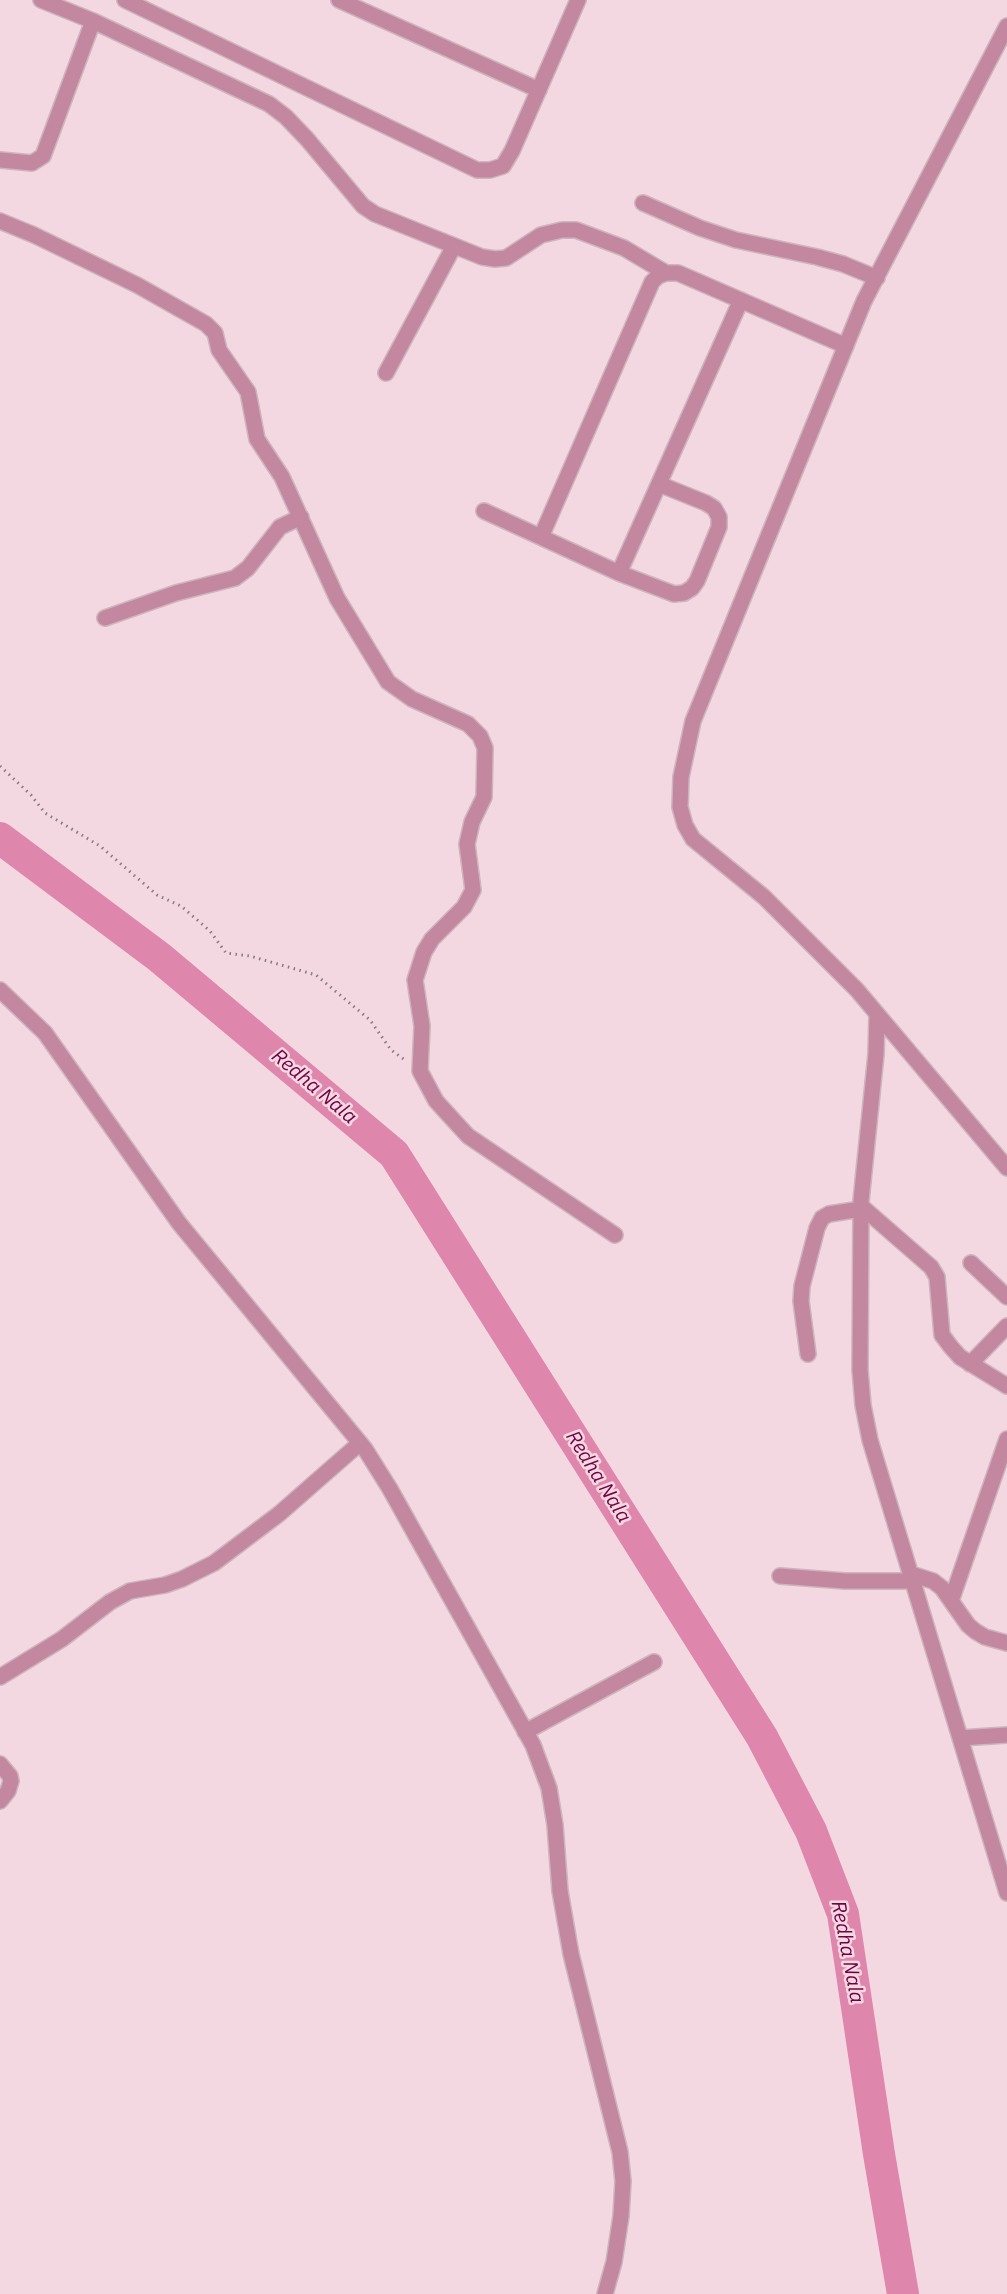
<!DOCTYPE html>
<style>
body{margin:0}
canvas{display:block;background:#f3d8e2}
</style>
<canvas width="1007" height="2294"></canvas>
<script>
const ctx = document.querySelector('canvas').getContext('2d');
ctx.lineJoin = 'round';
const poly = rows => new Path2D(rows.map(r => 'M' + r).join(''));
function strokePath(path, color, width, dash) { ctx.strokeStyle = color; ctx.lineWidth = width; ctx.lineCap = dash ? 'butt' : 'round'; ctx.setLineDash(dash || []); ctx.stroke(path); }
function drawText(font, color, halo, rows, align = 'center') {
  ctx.font = font + ' "IBM Plex Sans",sans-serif'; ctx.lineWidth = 5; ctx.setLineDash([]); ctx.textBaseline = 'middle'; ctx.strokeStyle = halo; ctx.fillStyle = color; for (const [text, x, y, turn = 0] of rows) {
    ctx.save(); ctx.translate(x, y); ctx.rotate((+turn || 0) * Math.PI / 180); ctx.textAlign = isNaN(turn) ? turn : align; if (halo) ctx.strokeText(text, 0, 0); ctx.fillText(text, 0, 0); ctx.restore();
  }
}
strokePath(poly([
 [0,838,159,957,394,1154,762,1737,811,1831,843,1914,879,2154,903,2294]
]), '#df86ac', 32);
const minor = poly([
 [41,0,93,21,269,104,286,117,307,139,363,206,375,214,482,257,495,259,506,258,541,235,562,230,576,230,624,248,666,273],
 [125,0,477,170,490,170,503,166,512,151,578,0],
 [339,0,539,90],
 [1007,26,864,301,693,721,681,777,680,807,685,825,693,839,764,897,857,990,1007,1168],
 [0,160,32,163,43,156,93,21],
 [643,203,700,228,736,240,817,257,843,264,877,278],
 [0,221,34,235,137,285,206,324,215,333,219,350,248,392,257,439,282,477,337,598,388,682,412,699,468,724,480,736,485,748,484,797,472,822,467,844,473,890,464,907,432,939,424,952,415,980,422,1026,420,1071,436,1101,468,1136,615,1235],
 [386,373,454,246],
 [484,511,619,573,674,594,684,593,692,588,697,581,719,527,719,517,714,508,706,503,659,484],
 [541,537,652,282,658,276,666,273,678,273,846,346],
 [619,573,741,300],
 [105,618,176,593,235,578,248,568,280,527,301,517],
 [0,990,45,1033,179,1223,365,1449,390,1489,533,1745,549,1788,555,1825,560,1891,571,1954,620,2152,623,2181,621,2216,614,2262,605,2294],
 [877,1015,876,1054,861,1201,860,1370,863,1405,870,1440,1007,1893],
 [861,1206,931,1267,937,1277,942,1335,951,1347,960,1357,1007,1386],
 [971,1263,1007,1297],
 [808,1354,801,1301,802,1286,817,1228,822,1218,829,1214,861,1209],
 [970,1364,1007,1326],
 [911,1574,933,1581,942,1588,968,1625,975,1631,985,1637,1007,1643],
 [780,1576,845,1581,913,1581],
 [951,1601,1007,1439],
 [0,1677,62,1639,110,1602,130,1591,165,1585,182,1579,214,1563,279,1514,360,1443],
 [525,1732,654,1662],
 [960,1738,1007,1735],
 [0,1764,10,1776,11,1781,8,1791,0,1801]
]);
strokePath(minor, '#cdb5be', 18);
strokePath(poly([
 [0,766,31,795,45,813,100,846,157,895,181,906,210,931,226,953,250,956,316,975,370,1020,391,1050,405,1060]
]), '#8b7980', 3, [1.5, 4.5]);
strokePath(minor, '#c487a0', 15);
drawText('italic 20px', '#710144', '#f3d8e2', [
 ["Redha Nala",314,1087,40],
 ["Redha Nala",598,1477,58],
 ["Redha Nala",847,1952,79]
]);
</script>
